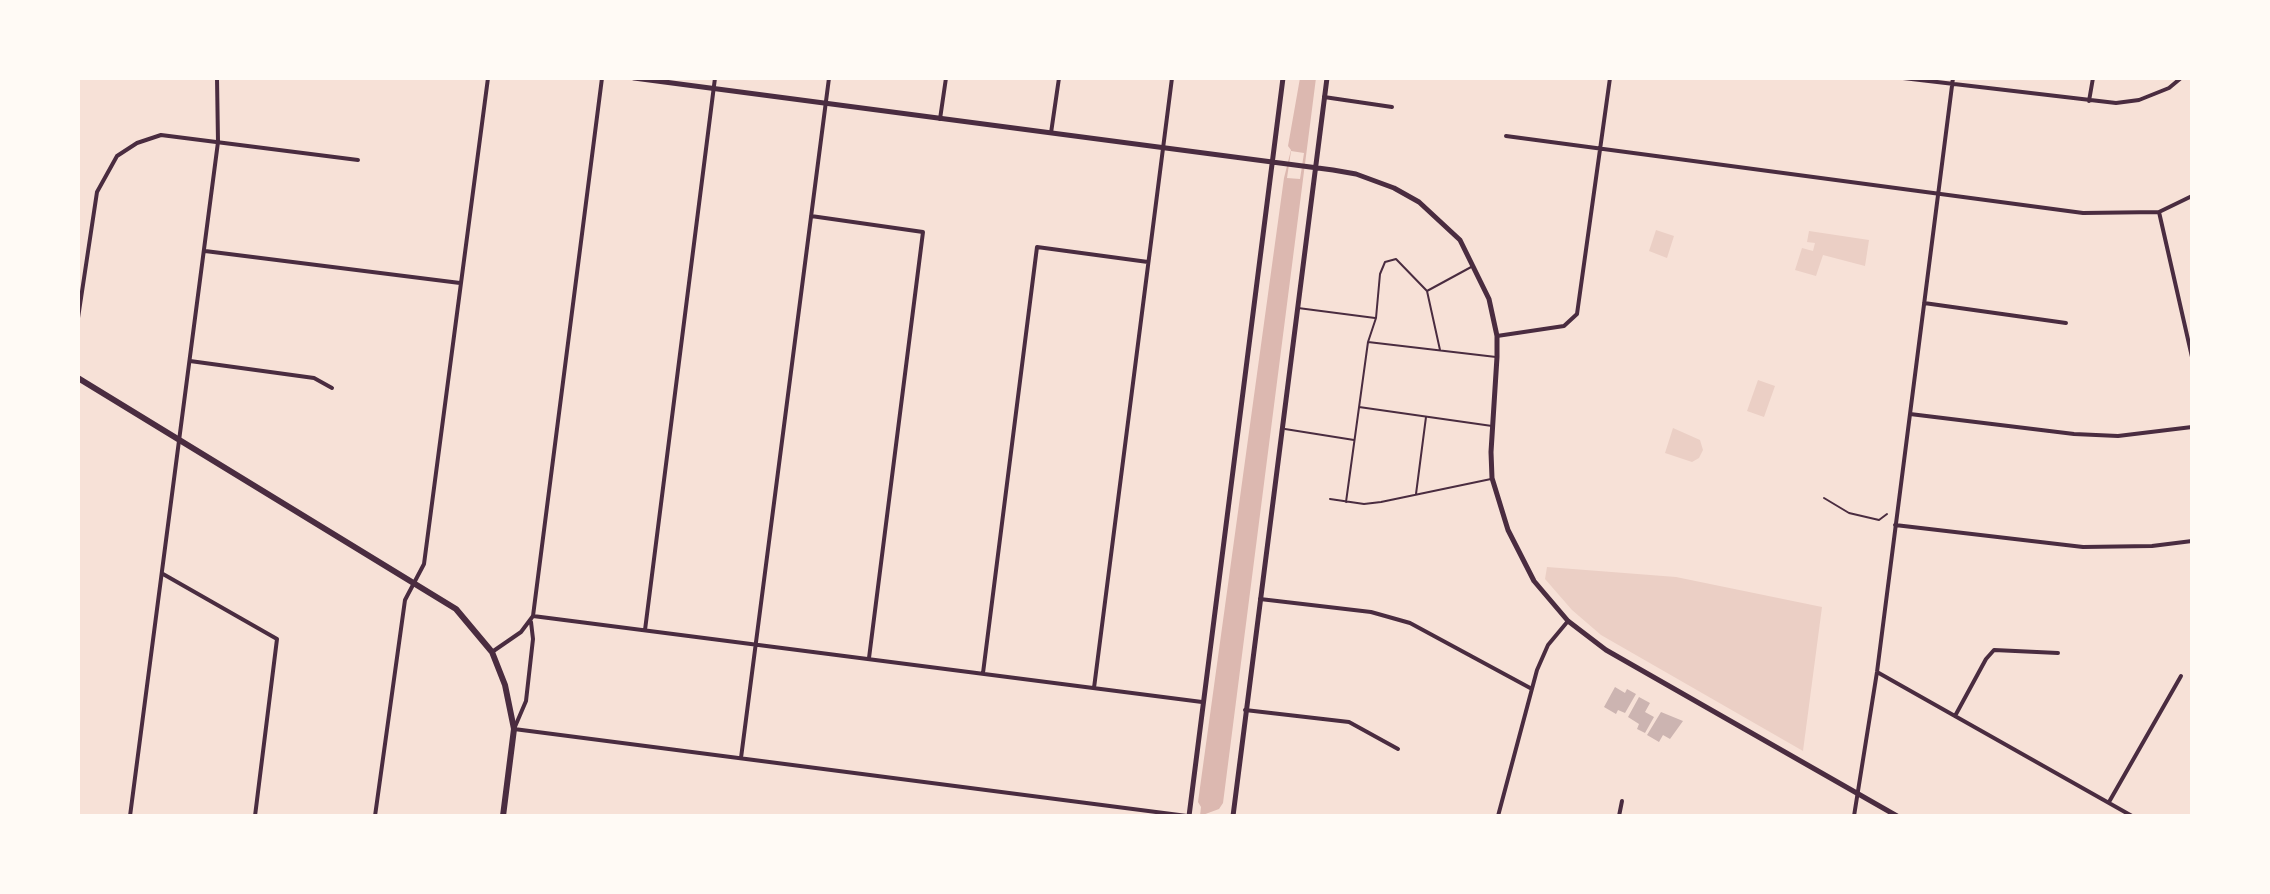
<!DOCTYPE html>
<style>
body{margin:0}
#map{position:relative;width:2270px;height:894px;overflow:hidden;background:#f7e1d7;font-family:"DM Sans",sans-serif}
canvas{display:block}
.frame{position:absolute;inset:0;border:80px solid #fffaf5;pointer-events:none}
</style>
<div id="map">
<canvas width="2270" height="894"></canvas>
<div class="frame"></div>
</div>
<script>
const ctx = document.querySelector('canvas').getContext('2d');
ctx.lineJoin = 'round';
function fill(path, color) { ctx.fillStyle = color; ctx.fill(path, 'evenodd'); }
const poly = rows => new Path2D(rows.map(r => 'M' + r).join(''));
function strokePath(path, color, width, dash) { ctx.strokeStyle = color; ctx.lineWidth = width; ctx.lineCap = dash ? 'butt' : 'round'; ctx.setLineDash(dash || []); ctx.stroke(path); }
fill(poly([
 [1656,230,1674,236,1667,258,1649,251],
 [1809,231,1869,240,1865,266,1823,255,1816,276,1795,270,1802,248,1813,251,1815,243,1807,242],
 [1758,380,1775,386,1764,417,1747,411],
 [1673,428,1700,440,1703,450,1699,458,1692,462,1665,453],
 [1547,567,1676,577,1822,607,1803,751,1601,635,1572,610,1545,579]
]), '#ebcfc5');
fill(poly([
 [1300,78,1316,78,1223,803,1219,809,1200,816,1201,807,1198,802,1284,178,1291,150,1288,146]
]), '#dcb8b0');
fill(poly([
 [1291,151,1304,153,1300,179,1287,178]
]), '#f7e1d7');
fill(poly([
 [1615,687,1625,693,1627,689,1636,694,1625,713,1618,710,1616,714,1604,707],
 [1639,697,1650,703,1645,712,1654,717,1645,733,1637,729,1639,724,1628,717],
 [1661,712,1683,721,1670,739,1663,735,1659,742,1647,735]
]), '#ccb4b1');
strokePath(poly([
 [1824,498,1849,513,1879,520,1887,514]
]), '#4a2c40', 2);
strokePath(poly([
 [1427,291,1473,266],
 [1298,308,1375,318],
 [1368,342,1496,357],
 [1359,407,1492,426],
 [1285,429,1354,440],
 [1416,494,1426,417],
 [1330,499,1364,504,1381,502,1491,479],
 [1346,502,1368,342,1376,318,1380,274,1385,262,1396,259,1427,291,1440,350]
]), '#4a2c40', 2);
strokePath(poly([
 [1903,78,2116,103,2139,100,2169,88,2181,78],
 [1324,97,1392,107],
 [2089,101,2093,78],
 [940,119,946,78],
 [1051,133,1059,78],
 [1506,136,2083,213,2159,212,2192,196],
 [2159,212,2192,357],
 [811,216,923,232,869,658],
 [205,251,460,283],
 [1924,303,2066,323],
 [78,318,97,192,117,156,137,143,161,135,358,160],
 [1497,336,1564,326,1577,314,1610,78],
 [190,361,314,378,332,388],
 [1910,414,2074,434,2118,436,2192,427],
 [1895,525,2083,547,2152,546,2192,541],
 [163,574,277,639,255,816],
 [1260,599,1371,612,1410,623,1532,689],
 [533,616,1202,702],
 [531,622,533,639,526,701,514,729,1187,816],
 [645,630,715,78],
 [492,652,521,632,533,616,602,78],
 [1877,672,2132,816],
 [983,673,1037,247,1148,262],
 [1094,688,1172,78],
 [1245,710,1349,722,1398,749],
 [1955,716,1986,659,1994,650,2058,653],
 [741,758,829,78],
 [2109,802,2181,676],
 [130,816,218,142,217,78],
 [375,816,405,600,424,564,488,78],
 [1498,816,1537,670,1548,645,1568,621],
 [1619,816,1622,801],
 [1854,816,1877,672,1953,78]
]), '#4a2c40', 4);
strokePath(poly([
 [634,78,1333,170,1356,174,1394,188,1419,202,1460,240,1489,299,1497,336,1497,357,1491,452,1492,478,1508,530,1534,581,1568,621,1606,650,1897,816],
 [1189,816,1283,78],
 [1233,816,1327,78]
]), '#4a2c40', 5);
strokePath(poly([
 [78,378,456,609,492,652,505,685,514,729,503,816]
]), '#4a2c40', 6);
</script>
